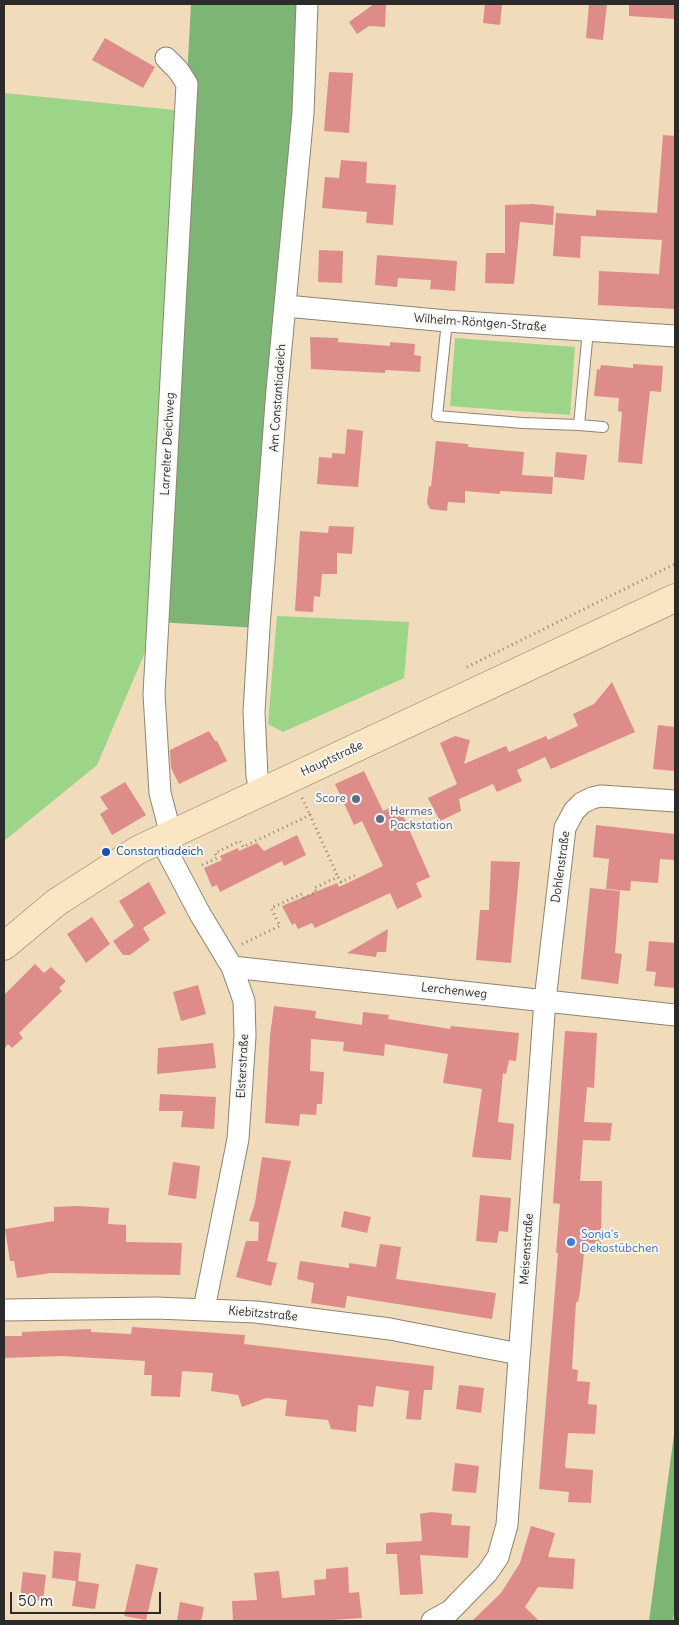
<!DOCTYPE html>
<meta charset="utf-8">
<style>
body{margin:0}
#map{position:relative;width:679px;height:1625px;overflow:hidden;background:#f0dbba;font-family:Delius,sans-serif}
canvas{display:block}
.frame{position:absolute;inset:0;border:5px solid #2b2b2b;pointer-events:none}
.scale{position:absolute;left:10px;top:1592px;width:151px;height:22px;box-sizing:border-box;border:2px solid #2b2b2b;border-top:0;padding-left:6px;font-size:15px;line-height:18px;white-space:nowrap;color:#2b2b2b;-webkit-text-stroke:4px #f6f6f2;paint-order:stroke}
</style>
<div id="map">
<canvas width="679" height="1625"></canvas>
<div class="frame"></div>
<div class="scale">50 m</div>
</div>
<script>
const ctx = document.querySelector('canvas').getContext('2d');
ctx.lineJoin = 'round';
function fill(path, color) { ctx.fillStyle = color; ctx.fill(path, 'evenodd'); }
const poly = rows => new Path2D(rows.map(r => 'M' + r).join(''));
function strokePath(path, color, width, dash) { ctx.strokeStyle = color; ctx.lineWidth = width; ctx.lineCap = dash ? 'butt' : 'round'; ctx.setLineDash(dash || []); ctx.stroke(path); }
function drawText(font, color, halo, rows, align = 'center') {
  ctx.font = font + ' Delius,sans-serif'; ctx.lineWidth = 4; ctx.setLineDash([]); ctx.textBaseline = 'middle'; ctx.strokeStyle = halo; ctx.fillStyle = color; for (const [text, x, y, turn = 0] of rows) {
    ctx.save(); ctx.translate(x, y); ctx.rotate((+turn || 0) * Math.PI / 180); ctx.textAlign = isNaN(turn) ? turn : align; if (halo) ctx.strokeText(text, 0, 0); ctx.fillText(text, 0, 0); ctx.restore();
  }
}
fill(poly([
 [4,93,185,111,158,622,97,765,4,841],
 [455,338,575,347,570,415,450,406],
 [277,616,409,622,404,678,283,732,268,724]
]), '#9cd588');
fill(poly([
 [191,4,307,4,259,628,158,622],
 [675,1427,675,1605,673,1621,649,1621]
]), '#7db674');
fill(poly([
 [374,4,386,4,385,27,369,26,357,34,349,22],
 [485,4,502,4,500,25,483,23],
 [589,4,607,4,603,40,586,38],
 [629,4,675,4,675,19,629,16],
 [105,38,155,67,143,88,92,60],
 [329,72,353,73,349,133,324,131],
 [663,135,675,136,675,309,598,305,599,271,659,274,662,240,581,236,580,258,553,256,556,213,596,216,596,210,657,213],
 [341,160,367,162,366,183,396,185,393,225,366,223,367,212,322,208,325,177,339,178],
 [532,204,554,206,553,225,520,222,514,284,485,283,486,253,505,253,505,205],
 [319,250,343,251,342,283,318,282],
 [377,255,457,261,455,291,430,289,431,280,398,278,397,287,375,285],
 [310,337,338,338,338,342,390,346,390,342,415,344,414,355,421,356,420,372,385,370,385,373,311,369],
 [633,364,663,366,661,392,650,391,642,464,618,462,622,412,618,411,619,398,594,396,597,369,600,370,601,365,633,368],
 [347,429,363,431,358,487,317,484,319,457,332,458,332,453,345,454],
 [436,441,468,444,468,447,524,452,522,475,553,477,552,494,500,491,500,494,465,491,465,503,448,502,447,511,430,509,427,503,429,486,431,487],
 [556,452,587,455,584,480,554,477],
 [329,526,354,527,352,554,337,553,337,574,322,574,320,597,314,596,313,612,295,611,300,531,328,533],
 [612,682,635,732,551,769,545,757,517,770,522,781,497,792,493,784,459,799,461,811,440,821,428,798,457,784,440,743,455,736,470,740,464,764,506,746,509,752,546,736,548,740,578,726,573,714,594,704],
 [658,725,675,727,675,771,653,769],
 [209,731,215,741,217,741,227,761,179,784,171,768,170,750],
 [364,771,383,811,398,804,430,877,416,883,422,897,397,909,390,893,315,928,312,923,298,929,295,923,292,925,282,906,337,883,339,887,383,866,362,821,354,825,335,784],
 [125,782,146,815,112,835,100,814,108,809,100,797],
 [596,825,675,834,675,860,660,859,658,883,631,881,630,891,606,889,609,859,593,857],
 [297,835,306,855,284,866,282,861,220,892,217,885,212,887,204,868,222,860,220,856,238,848,239,851,257,843,264,851],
 [491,861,520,862,511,963,476,960,480,910,489,910],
 [149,882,166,913,143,928,150,940,130,955,123,955,113,941,134,926,119,901],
 [590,888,620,891,615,953,622,954,618,984,581,979],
 [92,917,110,944,86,963,67,934],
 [388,929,386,952,377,952,376,957,347,953],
 [649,941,675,943,675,988,654,986,656,972,646,971],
 [35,964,44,973,51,967,66,981,59,988,62,991,19,1033,23,1038,12,1048,8,1044,4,1049,4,995],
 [198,985,206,1014,181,1021,173,992],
 [274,1006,316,1011,315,1018,362,1025,363,1012,389,1015,388,1019,450,1029,451,1026,519,1033,516,1061,509,1060,506,1074,503,1073,498,1122,514,1124,511,1160,472,1157,482,1089,443,1083,448,1054,385,1044,384,1056,343,1051,344,1042,311,1039,310,1071,324,1072,322,1104,317,1104,316,1115,300,1114,299,1126,265,1123,270,1036],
 [565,1031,597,1033,594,1088,587,1087,584,1122,612,1123,610,1141,583,1140,580,1181,602,1181,601,1244,585,1243,580,1291,578,1302,576,1302,572,1369,578,1370,577,1381,590,1382,588,1404,597,1405,595,1434,568,1433,565,1466,566,1468,593,1470,591,1503,568,1502,569,1492,539,1489,558,1253,556,1253,560,1204,553,1203],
 [213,1043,216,1068,157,1074,158,1048],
 [160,1094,216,1097,214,1129,181,1127,183,1111,159,1111],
 [262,1157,291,1161,267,1261,277,1263,271,1286,236,1277,246,1241,258,1241,259,1222,249,1221,255,1203],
 [173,1162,200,1166,196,1199,168,1195],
 [480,1195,511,1198,508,1232,499,1231,497,1243,476,1241],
 [79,1206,109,1208,108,1224,126,1225,126,1242,182,1243,180,1275,51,1273,17,1278,14,1261,10,1261,5,1229,54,1221,54,1207],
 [344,1211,371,1217,367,1233,341,1227],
 [380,1244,401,1247,396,1279,496,1293,492,1319,347,1296,345,1308,311,1303,314,1283,297,1279,300,1261,349,1268,349,1263,376,1267],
 [132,1327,245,1335,244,1344,434,1366,432,1390,424,1390,421,1420,406,1419,409,1391,376,1386,373,1407,358,1405,356,1432,331,1429,328,1420,285,1416,287,1400,266,1398,242,1407,238,1395,211,1391,213,1373,182,1371,180,1397,151,1396,152,1375,144,1375,145,1361,61,1356,4,1358,4,1336,22,1336,22,1332,91,1329,91,1332,131,1334],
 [459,1385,484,1388,481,1413,456,1409],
 [455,1463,479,1466,476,1493,452,1491],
 [431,1512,452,1514,451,1525,470,1526,468,1558,420,1555,423,1594,400,1595,397,1554,386,1554,386,1543,422,1541,420,1514],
 [531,1526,555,1533,548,1557,575,1559,573,1589,538,1587,525,1607,539,1621,472,1621,501,1593,520,1563],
 [54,1551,81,1553,78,1581,99,1584,95,1609,72,1606,76,1581,52,1578],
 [136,1564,158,1568,146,1620,124,1616],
 [348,1567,349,1593,359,1592,362,1618,318,1621,233,1621,232,1601,257,1600,254,1573,279,1571,282,1598,315,1595,314,1580,326,1579,326,1569],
 [23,1572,46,1575,43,1601,20,1598],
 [180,1602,204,1607,201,1621,177,1621]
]), '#de8c8a');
const lane = poly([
 [447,321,437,416,523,423,579,425,588,330],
 [579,425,603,427]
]);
const street = poly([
 [166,58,178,70,187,84,154,694,160,793,171,835],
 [286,306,447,321,675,336],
 [261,792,257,776,254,712,259,628,277,390,303,113,307,4],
 [161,840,200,914,232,967,244,1001,245,1036,238,1139,204,1309],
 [232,967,675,1015],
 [4,1310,156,1308,256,1312,390,1329,519,1354],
 [432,1621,450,1611,487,1573,498,1557,507,1525,545,1000,565,828,574,811,582,803,592,798,601,796,675,801]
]);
const secondary = poly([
 [4,946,57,902,138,850,675,598]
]);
strokePath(lane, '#8e8372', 12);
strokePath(street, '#8e8372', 23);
strokePath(secondary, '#8e8372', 29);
strokePath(poly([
 [467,667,675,564],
 [302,798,310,815],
 [202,865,217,858,215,853,240,841,243,847,310,815,338,877],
 [242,944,280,926,271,908,302,894,304,898,316,892,314,888,338,877,341,882,356,875]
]), '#8e8372', 3, [1, 4]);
strokePath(lane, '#fff', 10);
strokePath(street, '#fff', 21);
strokePath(secondary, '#fbe6c4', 28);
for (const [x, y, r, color] of [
 [356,799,5,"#5c6f8a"],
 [380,819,5,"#5c6f8a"],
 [106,852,5,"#1a4fb4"],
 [571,1242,5,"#3f7fe0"]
]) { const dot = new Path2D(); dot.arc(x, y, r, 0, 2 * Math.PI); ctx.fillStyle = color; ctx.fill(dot); strokePath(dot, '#f6f6f2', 2); }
drawText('12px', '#2b2b2b', '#f6f6f2', [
 ["Wilhelm-Röntgen-Straße",480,323,4],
 ["Am Constantiadeich",278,398,-86],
 ["Larrelter Deichweg",168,444,-87],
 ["Hauptstraße",332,759,-25],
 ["Dohlenstraße",561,867,-82],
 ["Lerchenweg",454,991,6],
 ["Elsterstraße",243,1066,-87],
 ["Meisenstraße",527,1249,-86],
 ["Kiebitzstraße",263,1314,5]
]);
drawText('12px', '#4e5e75', '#f6f6f2', [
 ["Score",346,799],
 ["Hermes",390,812,"left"],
 ["Packstation",390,826,"left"]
], 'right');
drawText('12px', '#164399', '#f6f6f2', [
 ["Constantiadeich",116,852]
], 'left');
drawText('12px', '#366cbe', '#f6f6f2', [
 ["Sonja's",581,1235],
 ["Dekostübchen",581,1249]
], 'left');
</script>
